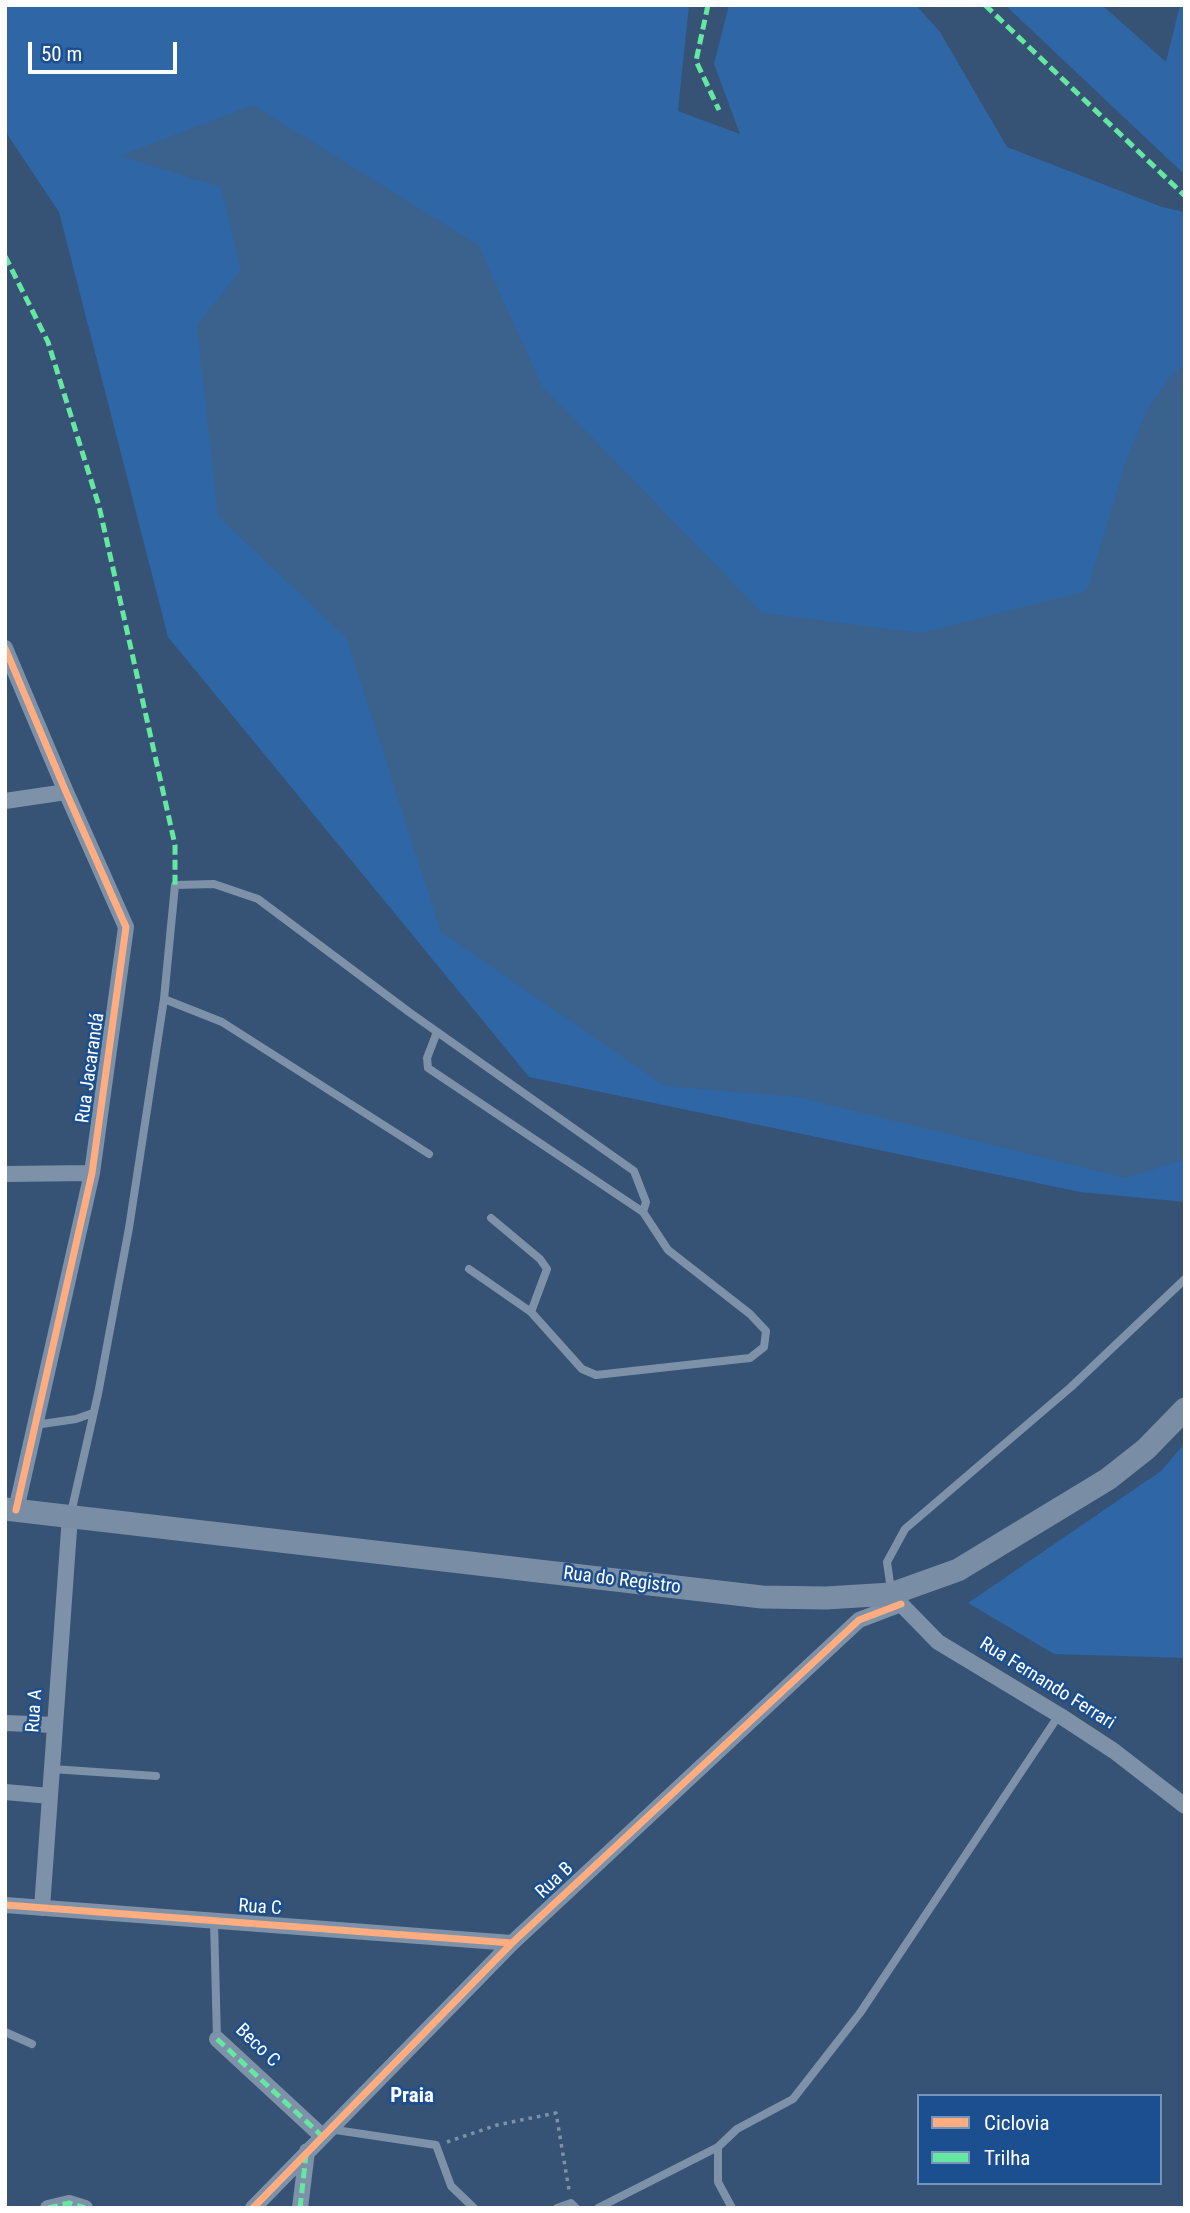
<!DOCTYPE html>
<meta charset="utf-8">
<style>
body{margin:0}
#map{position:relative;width:1190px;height:2213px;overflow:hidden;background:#365274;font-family:"Roboto Condensed",sans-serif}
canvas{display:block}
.frame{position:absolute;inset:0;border:7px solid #fff;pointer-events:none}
.legend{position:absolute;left:917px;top:2094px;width:245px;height:91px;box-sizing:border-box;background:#1b4f8f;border:2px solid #7695bc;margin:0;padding:9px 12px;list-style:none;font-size:21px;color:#fff}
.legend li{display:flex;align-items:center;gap:14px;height:35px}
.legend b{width:35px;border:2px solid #7695bc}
.scale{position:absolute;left:28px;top:42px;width:149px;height:32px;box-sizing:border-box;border:4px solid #fff;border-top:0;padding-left:9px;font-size:21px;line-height:24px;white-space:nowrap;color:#fff;-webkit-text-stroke:5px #1b4f8f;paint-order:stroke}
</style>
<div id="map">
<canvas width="1190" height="2213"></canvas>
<div class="frame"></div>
<ul class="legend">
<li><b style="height:9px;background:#ffac80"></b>Ciclovia</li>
<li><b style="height:9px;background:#66e7a1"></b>Trilha</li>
</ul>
<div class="scale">50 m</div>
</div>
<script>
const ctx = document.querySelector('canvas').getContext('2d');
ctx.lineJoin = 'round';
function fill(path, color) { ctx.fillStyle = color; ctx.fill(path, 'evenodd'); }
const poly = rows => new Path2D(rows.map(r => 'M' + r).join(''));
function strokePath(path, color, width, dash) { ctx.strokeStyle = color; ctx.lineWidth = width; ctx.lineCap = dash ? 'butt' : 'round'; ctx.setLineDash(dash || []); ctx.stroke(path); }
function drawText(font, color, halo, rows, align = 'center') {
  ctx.font = font + ' "Roboto Condensed",sans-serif'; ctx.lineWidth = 5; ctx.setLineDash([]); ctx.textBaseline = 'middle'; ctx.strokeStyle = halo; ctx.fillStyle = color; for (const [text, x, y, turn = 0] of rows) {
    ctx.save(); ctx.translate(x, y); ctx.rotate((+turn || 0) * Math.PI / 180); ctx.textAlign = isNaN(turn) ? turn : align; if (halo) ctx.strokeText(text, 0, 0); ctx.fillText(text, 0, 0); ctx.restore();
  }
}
fill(poly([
 [5,5,689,5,678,111,740,134,714,64,729,5,916,5,940,32,1007,147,1162,207,1185,212,1185,1202,1080,1192,529,1077,168,637,59,212,5,131],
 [1005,5,1102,5,1166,62,1180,5,1185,5,1185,175],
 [1185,1443,1185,1658,1054,1654,968,1603,1161,1471]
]), '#2f66a5');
fill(poly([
 [253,105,478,245,542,386,762,613,920,633,1087,591,1127,458,1148,408,1175,371,1185,367,1185,1159,1126,1178,798,1097,665,1086,441,932,346,637,218,516,197,325,241,270,221,187,120,156]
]), '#3b618d');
strokePath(poly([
 [447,2142,497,2125,556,2113,569,2190]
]), '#7d92a8', 3.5, [3.5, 5]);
strokePath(poly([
 [164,999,222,1022,429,1154],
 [437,1032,427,1058,428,1068,643,1212,668,1250,750,1314,766,1331,764,1347,750,1358,596,1375,582,1369,531,1312,469,1269],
 [491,1218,540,1259,547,1269,531,1312],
 [35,1425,76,1419,93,1413],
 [71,1513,98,1394,129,1228,164,999,175,885,214,884,258,899,409,1012,634,1171,646,1202,643,1212],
 [891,1590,887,1562,905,1529,1071,1387,1185,1279],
 [52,1769,156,1776],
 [214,1921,217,2039],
 [5,2032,32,2044],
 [329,2129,436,2145,451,2186,474,2208],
 [557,2208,571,2203,576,2208],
 [598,2208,718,2147],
 [732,2208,718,2182,718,2147,737,2129,793,2099,860,2013,1059,1715]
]), '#7d92a8', 8);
strokePath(poly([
 [5,648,66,792,126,927,92,1173,16,1510],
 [5,801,66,792],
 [5,1174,92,1173],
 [895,1598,938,1642,1059,1715,1114,1751,1185,1806],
 [5,1723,55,1725],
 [5,1792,50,1796],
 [5,1905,512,1943],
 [42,1908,70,1516],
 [217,2039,322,2136],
 [48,2208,69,2203,85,2208],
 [253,2208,512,1943,859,1620,901,1604],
 [300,2208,307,2151]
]), '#7d92a8', 16);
strokePath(poly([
 [5,1509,762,1597,826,1598,891,1594,958,1570,1108,1479,1146,1449,1185,1409]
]), '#798da4', 23);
strokePath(poly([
 [708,5,696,61,719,110],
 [985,5,1185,196],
 [5,256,48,342,99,506,175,845,175,885],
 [217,2039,322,2136],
 [48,2208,69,2203,85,2208],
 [300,2208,306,2155]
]), '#66e7a1', 5, [10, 5]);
strokePath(poly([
 [5,648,66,792,126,927,92,1173,16,1510],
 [5,1905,512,1943],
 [253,2208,512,1943,859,1620,901,1604]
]), '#ffac80', 7);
drawText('19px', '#fff', '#1b4f8f', [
 ["Rua Jacarandá",91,1068,-82],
 ["Rua do Registro",622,1581,7],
 ["Rua Fernando Ferrari",1047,1684,32],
 ["Rua A",35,1711,-86],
 ["Rua B",555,1881,-43],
 ["Rua C",260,1908,4],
 ["Beco C",257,2046,44]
]);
drawText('bold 21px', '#fff', '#1b4f8f', [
 ["Praia",412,2097]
]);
</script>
